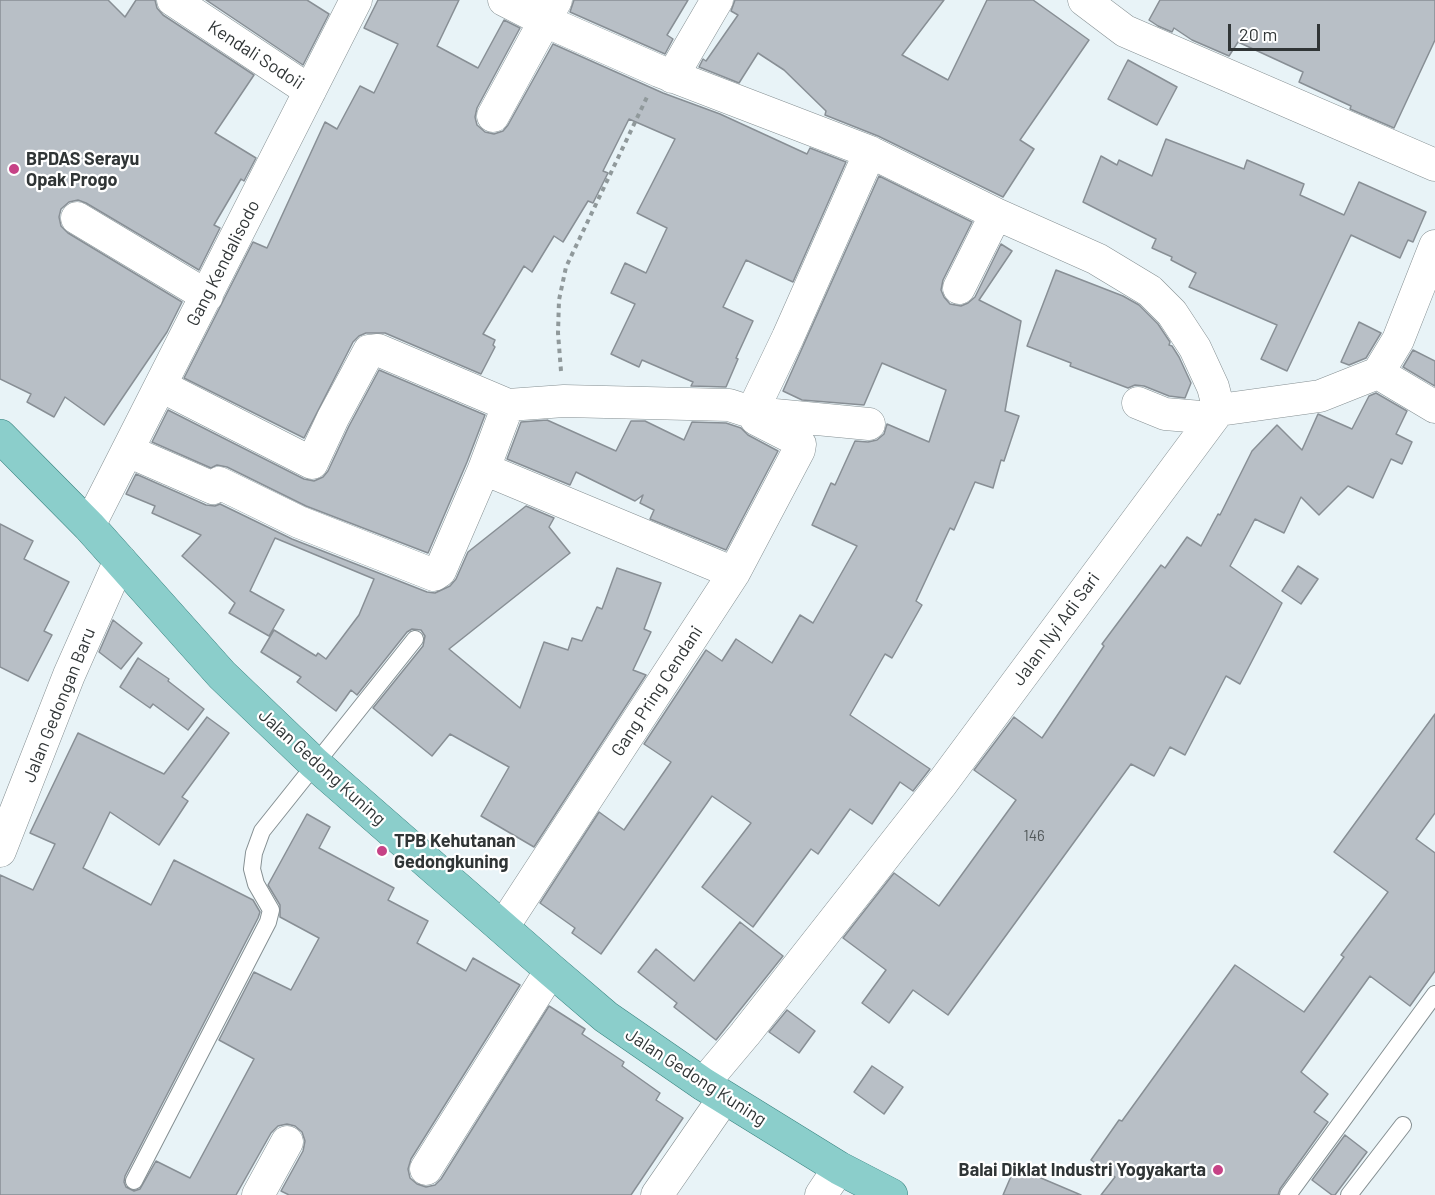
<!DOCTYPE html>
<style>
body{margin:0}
#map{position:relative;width:1435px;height:1195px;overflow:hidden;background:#e8f3f7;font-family:Barlow,sans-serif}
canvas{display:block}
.scale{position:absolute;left:1228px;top:24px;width:92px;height:27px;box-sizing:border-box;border:3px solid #303536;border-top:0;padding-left:8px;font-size:18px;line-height:21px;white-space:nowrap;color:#303536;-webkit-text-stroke:4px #fff;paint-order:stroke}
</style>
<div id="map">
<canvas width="1435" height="1195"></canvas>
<div class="scale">20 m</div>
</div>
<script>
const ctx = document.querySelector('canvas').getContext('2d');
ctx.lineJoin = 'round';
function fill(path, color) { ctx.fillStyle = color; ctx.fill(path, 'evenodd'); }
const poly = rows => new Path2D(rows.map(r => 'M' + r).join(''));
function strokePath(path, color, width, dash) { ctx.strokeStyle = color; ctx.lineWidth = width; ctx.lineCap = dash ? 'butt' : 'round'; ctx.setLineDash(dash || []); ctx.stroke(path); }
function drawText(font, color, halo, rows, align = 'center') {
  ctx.font = font + ' Barlow,sans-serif'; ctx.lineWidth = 4.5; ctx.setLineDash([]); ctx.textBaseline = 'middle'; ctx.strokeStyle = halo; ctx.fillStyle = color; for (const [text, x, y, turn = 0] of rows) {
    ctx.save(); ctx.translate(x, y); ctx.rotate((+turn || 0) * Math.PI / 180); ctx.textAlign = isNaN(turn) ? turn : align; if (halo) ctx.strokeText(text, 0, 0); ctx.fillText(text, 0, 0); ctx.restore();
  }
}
const building = poly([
 [0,0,108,0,125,17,136,0,155,0,157,8,163,15,254,75,215,133,256,158,244,181,241,179,214,225,220,228,199,270,86,203,78,200,69,202,61,209,59,217,61,226,68,233,182,302,167,332,104,425,65,397,54,417,27,402,31,394,0,379,0,0],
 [206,0,307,0,329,14,303,65,206,0],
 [378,0,459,0,437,46,478,68,504,20,520,28,477,108,475,117,477,125,485,132,494,134,503,131,508,125,553,44,663,93,720,114,807,154,810,148,846,162,793,282,746,260,723,307,753,321,736,358,738,359,726,387,691,386,693,382,642,360,639,367,611,354,635,304,611,293,625,263,646,273,667,228,637,213,675,139,629,119,603,171,608,173,593,203,588,201,563,242,554,236,532,272,524,266,483,334,495,340,493,345,495,347,481,374,385,333,366,333,359,336,353,342,304,438,184,378,253,242,267,248,325,122,337,129,360,86,374,93,398,44,364,28,378,0],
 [574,0,688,0,667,35,673,39,665,54,570,12,574,0],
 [735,0,944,0,902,55,948,80,987,0,1033,0,1089,40,1020,140,1034,149,1003,197,878,136,825,115,826,111,784,70,758,53,739,83,699,67,703,59,706,61,738,15,731,11,735,0],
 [1160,0,1435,0,1435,40,1394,128,1350,109,1351,106,1299,82,1303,72,1238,42,1229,56,1192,40,1174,28,1172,32,1158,26,1149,20,1160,0],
 [1128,60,1177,87,1157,125,1108,99,1128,60],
 [1166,139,1244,169,1247,160,1304,184,1300,195,1344,215,1359,182,1426,212,1413,242,1408,240,1400,258,1351,235,1287,371,1261,359,1277,325,1189,287,1196,273,1171,260,1172,257,1152,248,1156,239,1083,202,1101,156,1117,165,1119,160,1152,176,1166,139],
 [879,176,972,222,943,280,941,290,944,297,950,304,961,306,968,303,975,297,1001,244,1012,251,979,300,1021,321,1005,411,1019,416,1004,461,1001,460,993,488,975,482,954,530,950,528,916,601,922,605,892,658,885,654,850,715,930,769,913,791,900,782,872,824,850,809,818,854,811,849,753,927,702,887,751,823,712,796,601,954,572,933,575,928,540,903,599,812,624,830,671,762,644,744,706,650,722,661,736,639,772,663,800,615,813,623,857,546,812,525,831,483,835,485,855,441,868,442,877,440,884,434,887,424,929,442,946,390,882,363,864,405,802,400,783,391,879,176],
 [1056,270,1123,296,1139,305,1158,324,1170,342,1169,345,1172,346,1179,357,1191,383,1185,398,1169,396,1144,386,1135,385,1128,388,1070,366,1071,363,1027,346,1056,270],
 [1359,322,1381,333,1366,358,1349,365,1341,362,1359,322],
 [1413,350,1435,361,1435,386,1403,367,1413,350],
 [379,370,485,415,467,462,428,553,306,506,227,467,217,465,211,468,152,442,168,410,304,479,314,481,323,477,328,471,349,426,379,370],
 [1376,393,1407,411,1396,434,1412,442,1402,464,1391,459,1373,498,1348,486,1319,515,1301,497,1284,533,1255,519,1230,566,1282,603,1240,684,1226,676,1185,755,1170,747,1154,776,1131,764,948,1015,913,990,889,1023,862,1003,886,970,843,938,894,873,939,906,1016,800,974,770,1014,717,1042,738,1104,646,1102,644,1161,565,1165,568,1187,537,1201,546,1218,514,1220,515,1252,451,1277,425,1302,450,1318,414,1352,429,1369,396,1376,393],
 [547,420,616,451,631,421,645,421,684,440,692,422,726,423,741,428,748,435,778,451,726,550,650,519,654,510,640,503,643,495,635,501,576,472,570,485,507,459,521,422,547,420],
 [136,474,206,505,215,506,220,504,292,539,427,592,435,593,450,586,456,579,468,552,526,506,554,518,549,527,570,553,449,649,520,708,544,642,568,650,572,638,582,641,597,607,602,609,617,568,661,583,644,629,651,632,633,670,646,675,534,847,481,816,509,767,450,734,432,756,373,708,423,646,425,636,421,630,412,629,407,632,357,695,351,690,336,711,297,682,301,677,261,652,274,630,316,656,318,653,326,659,359,615,374,579,275,538,250,591,284,610,269,636,229,613,235,603,182,556,201,535,152,513,155,506,126,494,136,474],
 [0,524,33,541,24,559,69,582,44,631,52,635,28,681,0,667,0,524],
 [1298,566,1318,579,1301,604,1282,591,1298,566],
 [113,620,142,643,121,669,99,652,113,620],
 [138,658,169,679,168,681,204,709,188,730,153,704,150,708,120,687,138,658],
 [1435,714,1435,813,1416,839,1435,853,1435,971,1410,1006,1370,976,1301,1072,1328,1094,1314,1112,1328,1122,1280,1189,1278,1195,1101,1195,1115,1177,1091,1160,1119,1120,1122,1121,1235,965,1304,1012,1344,957,1341,955,1388,892,1334,852,1435,714],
 [207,717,229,733,182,797,188,801,159,845,110,812,83,868,151,905,174,860,253,900,260,912,258,918,125,1176,124,1182,126,1187,134,1191,140,1189,156,1161,190,1178,254,1059,219,1040,254,972,291,990,319,938,280,917,280,905,268,885,307,814,330,827,319,848,394,888,388,900,428,921,417,943,466,971,473,958,520,985,411,1159,408,1169,410,1178,417,1184,426,1187,435,1185,441,1179,549,1006,585,1029,582,1034,624,1062,622,1066,660,1093,656,1100,683,1118,631,1195,289,1195,281,1191,303,1151,305,1141,302,1132,295,1126,287,1124,278,1126,271,1133,236,1195,0,1195,0,875,33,890,55,844,30,833,78,733,164,774,207,717],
 [740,922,783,956,716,1040,674,1007,677,1003,638,972,656,949,694,981,740,922],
 [787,1010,815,1031,799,1053,769,1032,787,1010],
 [872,1066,903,1087,884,1114,854,1092,872,1066],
 [1345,1135,1367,1152,1335,1195,1332,1195,1312,1180,1345,1135],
 [1015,1167,1081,1195,1003,1195,1015,1167]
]);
fill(building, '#b8bfc6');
strokePath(building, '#888f95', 1.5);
const service = poly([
 [134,1181,268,922,271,910,256,884,252,869,254,853,262,831,415,639],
 [1288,1195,1435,994],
 [1349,1195,1403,1125]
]);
const minor = poly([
 [173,0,310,91],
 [504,0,545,21,659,71,870,152,996,214,1097,259,1150,291,1172,313,1195,348,1213,387,1219,410],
 [1084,0,1125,31,1435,165],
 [672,77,717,0],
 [493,116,556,0],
 [77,218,207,296],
 [959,288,996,214],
 [1378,373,1435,407],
 [161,386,312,463,333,418,369,351,378,350,508,405],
 [1138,403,1165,414,1213,418],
 [128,451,213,488,219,483,299,522,434,575,440,571,484,469,508,405,564,401,729,405,754,413,869,424],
 [484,469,734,573],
 [89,526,356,0],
 [0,851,69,675,120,560],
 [503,927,734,573,799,450,800,444,797,440,756,419,754,413,755,406,788,337,870,152],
 [703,1084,745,1034,943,782,1219,410,1320,396,1378,373,1398,340,1435,246],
 [426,1169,551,970],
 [258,1195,287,1142],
 [657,1195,724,1098],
 [821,1195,839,1168]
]);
const primary = poly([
 [0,436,89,526,222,675,314,763,551,970,606,1017,703,1084,839,1168,891,1195]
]);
strokePath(service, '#858f92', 18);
strokePath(minor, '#858f92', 33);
strokePath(primary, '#398480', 34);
strokePath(poly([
 [561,371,558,333,559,300,566,267,647,97]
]), '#90999b', 4, [4.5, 4.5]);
strokePath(service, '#fff', 16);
strokePath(minor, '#fff', 32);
strokePath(primary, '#8bcecb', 33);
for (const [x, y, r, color] of [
 [14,169,6,"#c64286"],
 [382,851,6,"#c64286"],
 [1218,1170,6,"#c64286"]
]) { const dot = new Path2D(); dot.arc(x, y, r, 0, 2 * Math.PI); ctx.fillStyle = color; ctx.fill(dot); strokePath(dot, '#fff', 2); }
drawText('15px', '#52585a', null, [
 ["146",1034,836]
]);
drawText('18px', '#303536', '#fff', [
 ["Kendali Sodoii",256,55,33],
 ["Gang Kendalisodo",223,263,-63],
 ["Jalan Nyi Adi Sari",1056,629,-54],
 ["Gang Pring Cendani",657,691,-57],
 ["Jalan Gedongan Baru",59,705,-68],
 ["Jalan Gedong Kuning",322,767,42],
 ["Jalan Gedong Kuning",696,1077,33]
]);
drawText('bold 18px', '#303536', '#fff', [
 ["BPDAS Serayu",26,159],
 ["Opak Progo",26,180],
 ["TPB Kehutanan",394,841],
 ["Gedongkuning",394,862],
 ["Balai Diklat Industri Yogyakarta",1206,1170,"right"]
], 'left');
</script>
